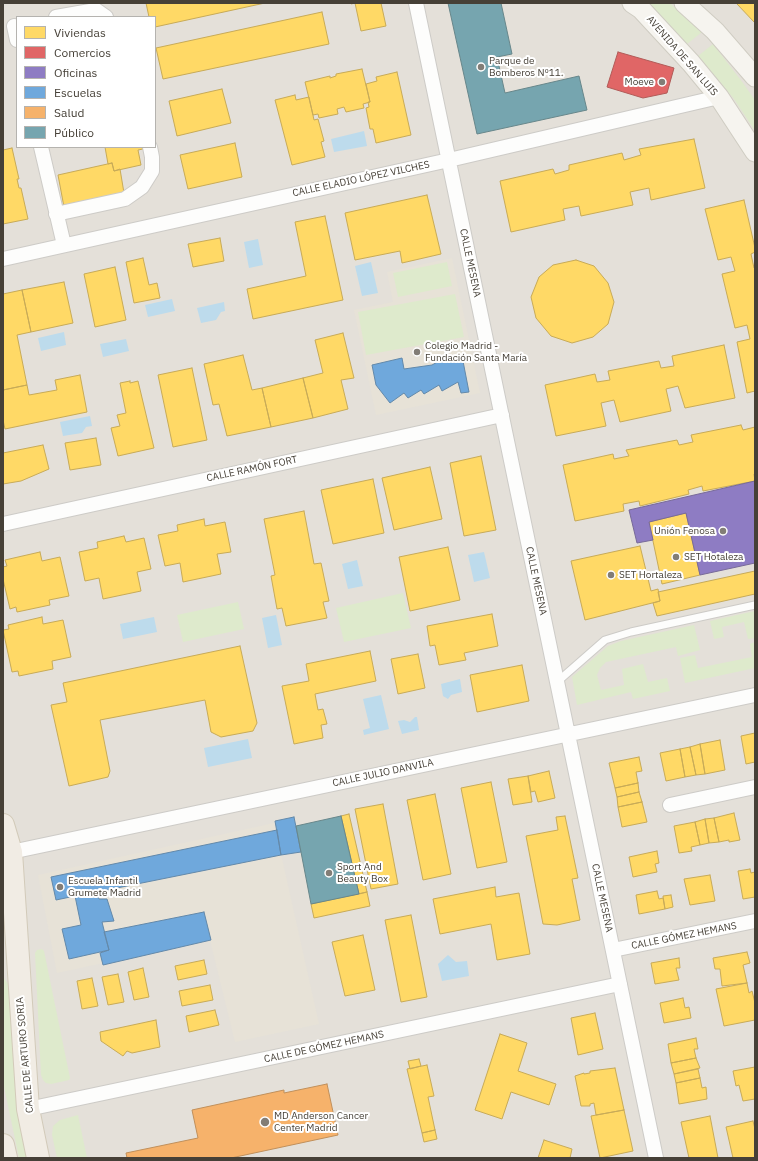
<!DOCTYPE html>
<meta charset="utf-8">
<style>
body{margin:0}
#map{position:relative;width:758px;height:1161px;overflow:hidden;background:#f0efeb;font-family:"IBM Plex Sans",sans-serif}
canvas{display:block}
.frame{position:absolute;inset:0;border:4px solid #464037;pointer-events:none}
.legend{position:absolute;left:16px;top:16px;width:140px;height:132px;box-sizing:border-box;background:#fff;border:1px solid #b5b3af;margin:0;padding:5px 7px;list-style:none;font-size:12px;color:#464037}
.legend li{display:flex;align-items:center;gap:8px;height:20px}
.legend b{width:20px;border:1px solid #b5b3af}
</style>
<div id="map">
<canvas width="758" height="1161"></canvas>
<div class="frame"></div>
<ul class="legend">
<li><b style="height:11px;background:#ffd966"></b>Viviendas</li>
<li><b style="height:11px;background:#e06666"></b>Comercios</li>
<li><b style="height:11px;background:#8e7cc3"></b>Oficinas</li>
<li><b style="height:11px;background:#6fa8dc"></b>Escuelas</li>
<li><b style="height:11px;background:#f6b26b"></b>Salud</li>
<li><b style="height:11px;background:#76a5af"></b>Público</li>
</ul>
</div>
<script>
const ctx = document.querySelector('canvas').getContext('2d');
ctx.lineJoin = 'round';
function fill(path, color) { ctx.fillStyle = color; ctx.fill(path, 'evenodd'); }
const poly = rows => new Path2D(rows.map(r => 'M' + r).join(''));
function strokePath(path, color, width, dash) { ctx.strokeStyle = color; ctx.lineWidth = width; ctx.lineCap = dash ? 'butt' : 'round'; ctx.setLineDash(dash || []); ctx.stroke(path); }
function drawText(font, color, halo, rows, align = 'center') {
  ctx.font = font + ' "IBM Plex Sans",sans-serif'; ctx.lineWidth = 4; ctx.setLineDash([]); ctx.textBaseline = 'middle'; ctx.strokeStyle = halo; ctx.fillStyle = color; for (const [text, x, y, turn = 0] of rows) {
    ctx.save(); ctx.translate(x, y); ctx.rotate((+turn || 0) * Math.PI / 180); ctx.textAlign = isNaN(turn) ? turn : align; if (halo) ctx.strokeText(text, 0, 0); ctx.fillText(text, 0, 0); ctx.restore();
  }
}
fill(poly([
 [3,3,755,3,755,1158,3,1158],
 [17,17,155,17,155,147,17,147]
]), '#e4e0d9');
fill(poly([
 [452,258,480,393,376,415,354,310,393,302,387,272],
 [274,823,319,1024,235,1042,210,940,57,973,38,875]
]), '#e7e2d7');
fill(poly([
 [644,3,670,3,702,32,687,44],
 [713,44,743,83,755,100,755,131,734,99,698,56],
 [447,262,452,286,398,297,393,273],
 [455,294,464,337,366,355,358,312],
 [403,593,411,628,344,642,336,608],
 [238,602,244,629,183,642,177,615],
 [755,611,755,638,748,639,744,622,722,627,724,637,714,639,710,621],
 [694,625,700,650,678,656,676,647,606,662,600,668,597,675,601,690,624,685,622,669,643,664,648,682,667,678,670,691,633,699,631,692,577,705,572,677,608,646,621,641],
 [755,642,755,668,685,683,680,658,695,655,698,668,752,657,750,644],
 [42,949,44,951,70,1078,69,1080,51,1084,46,1083,43,1080,41,1075,35,953,37,950],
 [3,977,9,985,11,1026,17,1087,30,1158,19,1158,3,1082],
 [78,1115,87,1158,57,1158,52,1135,53,1126,60,1120]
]), '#deeacc');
fill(poly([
 [364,131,367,146,334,152,331,139],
 [258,239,263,265,249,268,244,242],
 [371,262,378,293,362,296,355,266],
 [172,299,175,311,148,317,145,305],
 [224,302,225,311,221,312,216,320,201,323,197,308],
 [64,332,66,345,41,351,38,338],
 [126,339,129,351,103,357,100,344],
 [90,416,92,426,86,427,82,433,63,436,60,422],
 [484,552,490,578,474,582,468,555],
 [357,560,363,586,348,589,342,564],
 [276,615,282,645,268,648,262,618],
 [154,617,157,632,123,639,120,624],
 [460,679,462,692,451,695,448,699,443,696,441,684],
 [381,695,389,729,364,735,363,730,370,728,363,699],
 [415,717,417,717,419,730,402,734,398,721,404,720,410,722],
 [248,739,252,758,208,767,204,748],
 [448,955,456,962,467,961,469,976,442,981,438,964]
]), '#bddbec');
const homes = poly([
 [146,3,265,3,155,27,155,17,149,17,146,3],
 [351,3,381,3,386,26,361,31,355,3,351,4,351,3],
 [737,3,755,3,755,23,737,4,737,3],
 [322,12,329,44,163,79,156,48,322,12],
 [362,69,370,102,363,104,364,108,346,112,344,107,337,109,338,114,319,118,318,114,313,115,305,82,330,76,330,78,336,76,336,74,362,69],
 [397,72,411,135,376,143,373,129,370,129,366,108,369,107,368,102,370,102,366,84,377,81,376,77,397,72],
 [222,89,231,123,177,136,169,101,222,89],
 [295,95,296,100,309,97,314,120,318,119,324,141,321,142,325,157,292,165,275,100,295,95],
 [694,139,705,188,651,200,649,188,630,192,633,205,581,216,579,206,563,209,565,220,511,232,500,181,553,169,555,174,569,170,569,165,622,153,624,160,641,155,639,149,694,139],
 [235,143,242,177,188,189,180,155,235,143],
 [105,147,142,147,143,149,138,150,141,165,114,171,112,163,108,164,105,147],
 [12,148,19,179,17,179,19,188,21,188,28,219,3,224,3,150,12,148],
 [112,163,114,171,120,169,124,193,64,207,58,175,112,163],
 [427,195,441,254,402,263,400,251,355,260,345,213,427,195],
 [744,200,755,248,755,252,751,254,754,268,755,268,755,391,747,393,737,342,750,339,747,325,735,328,722,274,735,271,731,257,718,260,705,209,744,200],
 [325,216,343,300,253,319,247,289,306,276,295,222,325,216],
 [220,238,224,261,193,267,188,244,220,238],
 [143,258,149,285,157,283,160,298,134,303,126,262,143,258],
 [576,260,594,266,608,283,614,302,608,324,593,337,572,343,551,336,536,318,531,297,539,277,553,265,576,260],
 [115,267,126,320,95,327,84,274,115,267],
 [64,282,73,323,31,332,22,290,64,282],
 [22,290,31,332,17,335,27,385,3,390,3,294,22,290],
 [343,333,354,378,341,380,348,409,313,418,303,378,323,373,315,340,343,333],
 [724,345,735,398,685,408,678,386,666,389,671,411,620,422,614,400,601,403,606,426,556,436,545,385,595,374,597,382,610,380,608,371,659,361,661,368,674,366,672,356,724,345],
 [243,355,252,390,262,388,271,427,227,436,219,404,213,405,204,364,243,355],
 [192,368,207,440,173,447,158,375,192,368],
 [80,375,87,412,5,429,3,420,3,390,27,385,29,395,57,390,55,380,80,375],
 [303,378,313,418,271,427,262,388,303,378],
 [130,381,130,383,138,381,154,448,118,456,111,428,120,426,117,415,126,413,120,383,130,381],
 [741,425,743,430,755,427,755,474,754,474,755,481,703,491,702,486,688,490,689,494,640,506,639,501,623,504,624,511,575,521,563,465,613,454,614,459,629,456,626,450,677,440,679,445,693,442,691,435,741,425],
 [96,438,101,465,70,470,65,443,96,438],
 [43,445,49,469,21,481,3,484,3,453,43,445],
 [481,456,496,530,464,536,450,463,481,456],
 [430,467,442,519,394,530,382,478,430,467],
 [373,479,384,533,333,544,321,490,373,479],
 [304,511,314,564,321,563,329,601,323,602,327,618,286,626,282,608,277,609,271,576,275,575,264,519,304,511],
 [686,513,700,575,662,584,649,522,686,513],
 [204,519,205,526,225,522,231,552,217,554,221,574,183,582,180,563,165,566,158,535,178,531,177,525,204,519],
 [124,536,126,542,144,538,151,569,137,572,141,591,103,599,99,578,85,581,79,552,98,548,97,542,124,536],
 [640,546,651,591,658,589,660,601,585,620,571,561,640,546],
 [448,547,460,600,410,611,399,557,448,547],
 [40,552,42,561,60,557,69,596,49,600,50,605,17,612,16,607,10,609,3,579,3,567,7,566,5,560,40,552],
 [755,571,755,594,657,616,653,603,660,601,658,592,755,571],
 [492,614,498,646,464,653,466,660,439,665,435,645,430,646,427,626,492,614],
 [42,617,43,624,63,620,71,657,52,661,53,669,19,676,18,671,12,672,3,630,9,629,8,625,42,617],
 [240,646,257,723,253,731,221,737,211,732,205,700,100,720,110,771,108,777,69,786,51,705,67,702,63,683,240,646],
 [370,651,376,681,315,694,318,710,323,709,327,724,321,725,323,738,294,744,282,686,309,681,306,664,370,651],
 [418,654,425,688,398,694,391,659,418,654],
 [522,665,529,701,477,712,470,675,522,665],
 [755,733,755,762,746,764,741,736,755,733],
 [720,740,725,770,705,774,700,744,720,740],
 [700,744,705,774,696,775,690,747,700,744],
 [690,747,696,775,685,777,680,749,690,747],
 [680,749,685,777,666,781,660,753,680,749],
 [639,757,642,771,636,772,638,783,615,788,609,763,639,757],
 [549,771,555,798,538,802,535,791,531,792,528,776,549,771],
 [528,776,532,802,513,805,508,779,528,776],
 [491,782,507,862,477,868,461,788,491,782],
 [638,783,639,792,617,797,615,788,638,783],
 [639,792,642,802,618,807,617,797,639,792],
 [435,794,451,874,423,880,407,800,435,794],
 [642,802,647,822,622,827,618,807,642,802],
 [383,804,398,884,371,889,355,809,383,804],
 [734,813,740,840,729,842,729,840,719,842,714,818,734,813],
 [349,814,367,892,359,894,341,816,349,814],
 [565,816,578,878,572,879,580,920,557,925,543,924,526,836,558,830,556,817,565,816],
 [714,818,719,842,709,843,705,819,714,818],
 [705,819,709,843,700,845,695,822,705,819],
 [695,822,700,845,691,847,692,851,679,853,674,826,695,822],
 [657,851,659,863,655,864,657,872,633,877,629,857,657,851],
 [750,869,751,873,755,872,755,897,743,899,738,871,750,869],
 [710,875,715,901,690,905,684,879,710,875],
 [495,887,496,897,519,893,530,954,497,960,491,924,440,934,433,899,495,887],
 [657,891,659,899,663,898,665,909,639,914,636,895,657,891],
 [367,892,370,906,314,918,311,904,367,892],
 [671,895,673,907,665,909,663,896,671,895],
 [411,915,427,997,401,1002,385,920,411,915],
 [363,935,375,990,345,996,332,942,363,935],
 [747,952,750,963,743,965,747,983,722,986,720,969,715,969,713,958,747,952],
 [679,958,680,968,676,968,679,980,655,984,651,963,679,958],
 [204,960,207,974,178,980,175,966,204,960],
 [143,968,149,997,134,1000,128,972,143,968],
 [118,974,124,1002,108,1005,102,977,118,974],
 [92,978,98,1006,82,1009,77,981,92,978],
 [747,983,749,993,752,991,755,1003,755,1020,724,1026,716,989,747,983],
 [210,985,213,1000,182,1006,179,991,210,985],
 [683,998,685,1008,689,1007,691,1018,664,1023,660,1003,683,998],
 [215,1010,219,1025,189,1032,186,1016,215,1010],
 [595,1013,603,1049,578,1055,571,1018,595,1013],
 [156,1020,160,1047,132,1053,127,1051,123,1056,101,1041,100,1032,156,1020],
 [500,1034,527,1043,518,1071,556,1084,549,1105,511,1092,502,1119,475,1110,500,1034],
 [696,1038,698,1049,694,1049,696,1058,671,1063,668,1044,696,1038],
 [696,1058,700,1068,674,1074,671,1063,696,1058],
 [419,1059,421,1066,410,1069,408,1061,419,1059],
 [427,1065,434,1096,428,1097,435,1130,422,1133,407,1069,427,1065],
 [755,1067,755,1099,743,1101,739,1085,736,1086,733,1071,755,1067],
 [615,1068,624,1110,596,1115,594,1103,590,1104,590,1106,581,1106,575,1076,584,1073,584,1074,590,1073,590,1071,615,1068],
 [698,1069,700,1078,676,1083,674,1074,698,1069],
 [700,1078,702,1088,706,1087,707,1099,679,1104,676,1083,700,1078],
 [624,1110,633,1151,600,1158,591,1116,624,1110],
 [710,1116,718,1158,689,1158,681,1122,710,1116],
 [753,1121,755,1129,755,1158,733,1158,726,1127,753,1121],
 [435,1130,437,1139,424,1142,422,1133,435,1130],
 [544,1140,572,1149,570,1158,538,1158,544,1140]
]);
fill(homes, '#ffd966');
strokePath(homes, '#c8ab58', 1);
const shops = poly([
 [618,52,674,68,667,93,643,98,607,87,618,52]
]);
fill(shops, '#e06666');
strokePath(shops, '#b25b58', 1);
const offices = poly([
 [755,481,755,563,700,575,686,513,649,522,653,540,637,543,629,510,755,481]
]);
fill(offices, '#8e7cc3');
strokePath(offices, '#786a99', 1);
const schools = poly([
 [462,356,469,392,461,393,458,382,442,391,439,385,424,394,421,390,408,398,404,393,390,403,376,385,372,365,402,358,404,369,432,365,441,360,462,356],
 [294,817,301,852,281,855,275,821,294,817],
 [277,830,281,855,97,892,99,899,107,899,114,921,102,922,109,950,69,959,62,929,81,925,75,896,56,900,51,877,277,830],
 [204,912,211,940,103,965,100,953,109,950,104,932,204,912]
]);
fill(schools, '#6fa8dc');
strokePath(schools, '#6389aa', 1);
const health = poly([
 [327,1084,338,1135,231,1158,127,1158,126,1153,198,1138,192,1110,284,1090,284,1093,327,1084]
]);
fill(health, '#f6b26b');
strokePath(health, '#c1905b', 1);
const public = poly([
 [448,3,501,3,512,54,497,57,505,93,579,76,587,110,477,134,448,3],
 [341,816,359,894,311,904,296,826,341,816]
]);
fill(public, '#76a5af');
strokePath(public, '#68878b', 1);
const lane = poly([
 [557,682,605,640,631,632,755,605]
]);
const street = poly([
 [416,3,656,1158],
 [56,17,96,10,106,17],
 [14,26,17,40],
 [41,147,64,245],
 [56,214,125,199,142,187,152,171,152,157,150,147],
 [3,259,449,160,719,97],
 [3,524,502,415],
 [670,805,755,787],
 [11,852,755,695],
 [613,950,755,921],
 [28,1109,620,984]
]);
const secondary = poly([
 [632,3,641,9,691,63,719,97,755,152],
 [684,3,715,31,755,77]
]);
const primary = poly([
 [3,825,11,852,28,1109,38,1158],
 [3,1145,6,1158]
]);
strokePath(lane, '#cdcbc7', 9);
strokePath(street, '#cdcbc7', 16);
strokePath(secondary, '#cfccc2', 21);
strokePath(primary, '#d2cab9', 24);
strokePath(lane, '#fdfdfc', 7);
strokePath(street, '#fdfdfc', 14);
strokePath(secondary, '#f6f4ef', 19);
strokePath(primary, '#f1ece4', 22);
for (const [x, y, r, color] of [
 [481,67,4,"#827d76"],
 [662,82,4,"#827d76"],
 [417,352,4,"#827d76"],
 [723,531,4,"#827d76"],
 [676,557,4,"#827d76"],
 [611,575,4,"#827d76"],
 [329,873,4,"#827d76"],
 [60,887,4,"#827d76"],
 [265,1122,5,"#827d76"]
]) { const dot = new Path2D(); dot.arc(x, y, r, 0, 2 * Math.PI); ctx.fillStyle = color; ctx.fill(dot); strokePath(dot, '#fff', 1.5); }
drawText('10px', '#464037', '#fff', [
 ["AVENIDA DE SAN LUIS",682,56,49],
 ["CALLE ELADIO LÓPEZ VILCHES",361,179,-12],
 ["CALLE MESENA",470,263,78],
 ["CALLE RAMÓN FORT",252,469,-12],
 ["CALLE MESENA",536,581,78],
 ["CALLE JULIO DANVILA",383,773,-12],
 ["CALLE MESENA",602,898,78],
 ["CALLE GÓMEZ HEMANS",684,936,-11],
 ["CALLE DE GÓMEZ HEMANS",324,1047,-12],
 ["CALLE DE ARTURO SORIA",25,1055,-95]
]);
drawText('10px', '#464037', '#fff', [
 ["Parque de",489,61],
 ["Bomberos Nº11.",489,73],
 ["Moeve",654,82,"right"],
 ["Colegio Madrid -",425,346],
 ["Fundación Santa María",425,358],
 ["Unión Fenosa",715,531,"right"],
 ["SET Hotaleza",684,557],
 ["SET Hortaleza",619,575],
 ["Sport And",337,867],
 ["Beauty Box",337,879],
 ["Escuela Infantil",68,881],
 ["Grumete Madrid",68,893],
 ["MD Anderson Cancer",274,1116],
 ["Center Madrid",274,1128]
], 'left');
</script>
